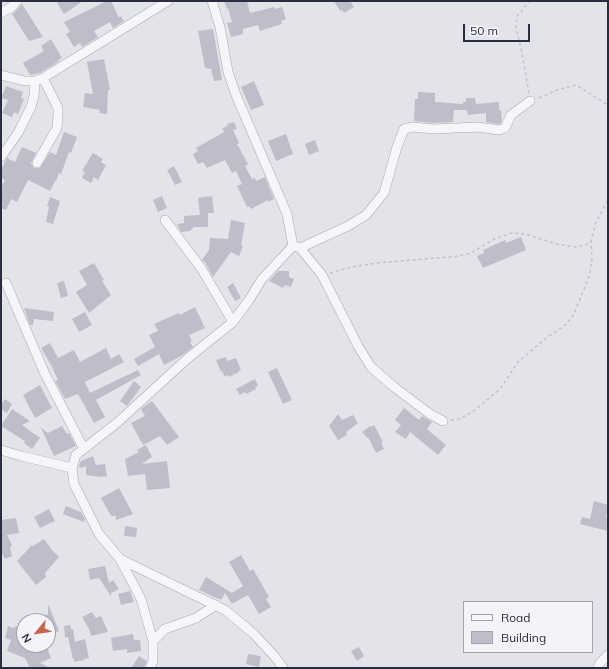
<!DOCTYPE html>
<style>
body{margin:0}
#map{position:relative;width:609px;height:669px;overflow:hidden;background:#e3e3ea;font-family:Mulish,sans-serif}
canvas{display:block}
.frame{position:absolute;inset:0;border:2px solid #2c2c42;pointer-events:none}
.legend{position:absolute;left:463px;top:601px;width:130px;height:52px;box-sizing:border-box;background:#f3f3f8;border:1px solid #a3a3af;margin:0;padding:5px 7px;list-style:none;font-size:12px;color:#2c2c42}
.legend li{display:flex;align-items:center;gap:8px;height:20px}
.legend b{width:20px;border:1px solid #a3a3af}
.north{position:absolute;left:16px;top:613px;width:40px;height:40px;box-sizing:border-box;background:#f3f3f8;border:1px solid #a3a3af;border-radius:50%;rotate:241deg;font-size:11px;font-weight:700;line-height:16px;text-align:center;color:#2c2c42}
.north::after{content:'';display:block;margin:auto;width:14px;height:18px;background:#c76750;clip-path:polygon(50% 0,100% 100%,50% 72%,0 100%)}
.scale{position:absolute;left:463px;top:24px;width:67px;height:18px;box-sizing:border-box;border:2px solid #2c2c42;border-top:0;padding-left:5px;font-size:12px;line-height:14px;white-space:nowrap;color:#2c2c42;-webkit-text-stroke:3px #f3f3f8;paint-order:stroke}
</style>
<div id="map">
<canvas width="609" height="669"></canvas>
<div class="frame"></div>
<ul class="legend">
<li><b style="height:5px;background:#f6f6f9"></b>Road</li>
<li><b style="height:11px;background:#bebeca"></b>Building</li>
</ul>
<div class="north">N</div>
<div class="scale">50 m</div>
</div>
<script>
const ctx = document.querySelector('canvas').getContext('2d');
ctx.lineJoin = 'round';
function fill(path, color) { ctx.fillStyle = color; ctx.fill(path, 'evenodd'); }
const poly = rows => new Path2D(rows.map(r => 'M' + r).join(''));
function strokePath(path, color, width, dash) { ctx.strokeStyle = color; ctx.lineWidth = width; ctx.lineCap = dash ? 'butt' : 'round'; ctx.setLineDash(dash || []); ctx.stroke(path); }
fill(poly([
 [60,1,83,1,64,14,57,3],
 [107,1,111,1,119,18,121,16,124,21,113,28,110,22,94,31,98,37,82,47,80,43,74,47,66,34,70,32,64,22],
 [224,1,247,1,250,13,274,7,275,9,282,7,286,19,281,21,282,24,260,31,258,25,243,29,243,34,231,37,227,23,232,22,228,8,227,9],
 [334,1,350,1,354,7,344,13,342,10,340,11],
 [22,4,43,37,29,41,12,14,17,10],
 [213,29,222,80,214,81,211,69,205,68,198,31],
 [51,39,62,58,58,60,59,61,40,73,30,75,23,63,44,51,41,46],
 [104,59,110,90,108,90,107,114,99,113,100,110,83,107,85,93,93,94,87,62],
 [254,81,264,105,251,110,241,87],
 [6,86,23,92,21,98,24,99,18,114,14,112,12,117,2,113,8,100,1,98],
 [418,92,435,93,435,102,463,104,463,102,466,102,466,98,475,98,476,104,499,102,499,110,501,110,502,120,501,123,498,124,486,122,486,113,468,115,467,110,454,110,453,122,433,123,414,121,415,99,418,99],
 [234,122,237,129,233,130,239,143,237,144,248,164,245,166,252,179,255,178,256,181,265,177,274,199,268,202,268,200,251,209,249,206,247,207,237,186,242,184,236,171,232,173,225,160,207,168,203,162,198,164,193,154,198,151,196,148,224,132,222,128,228,126,227,124],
 [64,132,77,137,71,153,69,152,61,174,59,173,56,181,55,181,50,191,28,180,17,202,11,199,6,210,1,208,1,188,5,180,1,178,1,170,7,158,15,162,22,147,36,153,31,163,34,168,40,168,50,152,56,155],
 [286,134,293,154,276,161,268,141],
 [315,140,319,151,309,155,305,144],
 [93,153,103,159,101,162,106,165,98,180,94,177,91,183,82,178,85,172,82,171],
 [174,166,182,182,175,185,167,170],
 [162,196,167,208,158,212,153,200],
 [212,196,214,213,208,213,208,227,194,227,190,231,181,232,177,224,184,223,184,216,200,215,198,198],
 [50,197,60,201,53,224,46,222,49,207,47,206],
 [231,220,245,223,241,245,243,246,239,256,231,252,213,277,205,262,202,260,209,250,210,238,228,239],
 [521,237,526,250,483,268,477,256,484,253,483,250,505,240,506,243],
 [94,263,104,280,102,281,111,295,89,313,76,292,87,285,79,271],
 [278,271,289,271,289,277,294,279,291,287,285,285,283,288,269,281],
 [64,281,68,296,61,298,57,283],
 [233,283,241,298,235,301,227,287],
 [195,307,205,328,189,335,192,341,190,342,193,347,181,356,164,365,159,354,138,366,134,359,155,347,149,335,158,331,154,324,179,313,180,315],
 [24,308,54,312,53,321,34,319,33,325,30,325],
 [85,312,92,325,79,332,72,319],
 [50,343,58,358,74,350,80,362,106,348,111,359,119,354,124,362,85,382,90,393,138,370,141,375,96,400,105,417,94,423,78,394,65,399,55,381,58,380,52,367,41,348],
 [226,357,227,361,236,358,241,370,239,371,239,372,229,377,228,375,224,376,222,371,221,372,216,360],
 [277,368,292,400,283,404,268,372],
 [255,379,258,386,255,387,256,389,246,394,245,392,240,395,236,389],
 [134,381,141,387,127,406,120,401],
 [40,385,52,408,35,418,23,395],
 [5,399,12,404,7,413,1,409,1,405],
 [152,401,179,437,167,445,160,436,143,445,131,423,145,416,141,409],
 [404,408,419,420,422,416,432,422,427,429,446,445,438,455,410,432,406,439,395,432,401,425,395,420],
 [12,409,30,421,22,425,40,438,32,449,24,443,25,441,1,426],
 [338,414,342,420,353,415,358,423,346,432,347,435,338,440,329,426],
 [374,425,383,442,381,443,384,449,376,453,368,437,367,438,362,432,370,426,371,427],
 [62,426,67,434,69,433,76,446,54,456,41,428,48,433],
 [146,445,152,457,142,464,167,461,170,488,147,490,145,474,128,476,125,459,139,452,137,450],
 [93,456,96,465,105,464,107,476,101,477,86,475,86,466,80,468,79,466,81,461],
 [119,488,133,514,116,520,116,516,111,516,101,498],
 [594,501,608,505,606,518,608,518,608,531,580,524,582,517,590,519],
 [66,506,81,512,85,519,84,522,63,514],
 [49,509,55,521,40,528,34,517],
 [16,518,19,533,7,535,12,545,10,548,12,556,5,559,1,551,1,520],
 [125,526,137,528,136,537,124,536],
 [44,539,52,550,59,557,45,573,46,577,36,585,17,561,32,545,33,546],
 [241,555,250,571,253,569,269,597,266,599,271,607,259,614,248,595,232,604,225,593,221,600,219,598,218,599,199,590,206,577,232,593,243,586,229,562],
 [105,566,109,583,113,580,119,589,111,593,111,596,99,578,90,580,88,569],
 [130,591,134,602,121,605,118,594],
 [48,604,59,631,48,636,48,621,37,621,48,614],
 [92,612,96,618,101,616,108,632,91,636,89,629,82,617],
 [19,625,24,634,24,645,46,645,51,658,40,663,50,668,30,668,25,658,7,651,11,640,5,638,8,626,13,628],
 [70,625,71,629,73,629,75,642,85,639,89,658,84,659,84,660,74,662,74,658,73,659,68,637,65,637,64,626],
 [133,634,134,640,140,640,141,651,127,653,127,649,113,651,111,638],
 [359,647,364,656,357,661,351,651],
 [248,654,261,656,259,667,246,664],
 [139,656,147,661,144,668,131,668]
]), '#bebeca');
const minor = poly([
 [1,13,13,6,17,1],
 [1,75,25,81,35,81,43,78,168,1],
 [1,157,18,133,31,107,34,96,35,81],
 [37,163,57,128,58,116,58,108,43,78],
 [165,220,201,268,233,322],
 [294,246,300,248,322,275,358,346,371,367,394,387,430,414,443,421],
 [300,248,348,226,366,215,384,193,397,147,404,129,413,127,433,129,478,127,499,130,505,128,511,115,530,101],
 [6,283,45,374,84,449],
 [1,450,21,456,72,468,76,455,118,422,188,358,233,322,249,300,262,279,293,246,287,214,236,95,228,72,220,27,212,1],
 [72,468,74,484,99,534,120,559,225,610,254,634,276,658,283,668],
 [120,559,141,599,153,641,153,661,150,668],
 [153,641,165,629,196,618,216,605],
 [598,668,600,663,608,655]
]);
strokePath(minor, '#a8a8b4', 10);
strokePath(poly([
 [529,93,521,48,516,28,517,16,530,1],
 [539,98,557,90,576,85,608,105],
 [330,273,351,267,378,263,459,256,471,253,496,238,512,233,525,234,557,244,576,247,586,245,591,241,596,222,608,200],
 [451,420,460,419,475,410,500,389,518,362,546,338,563,327,573,316,589,277,592,259,591,241]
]), '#c1c1c9', 1.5, [3, 3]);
strokePath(minor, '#f6f6f9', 9);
</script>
